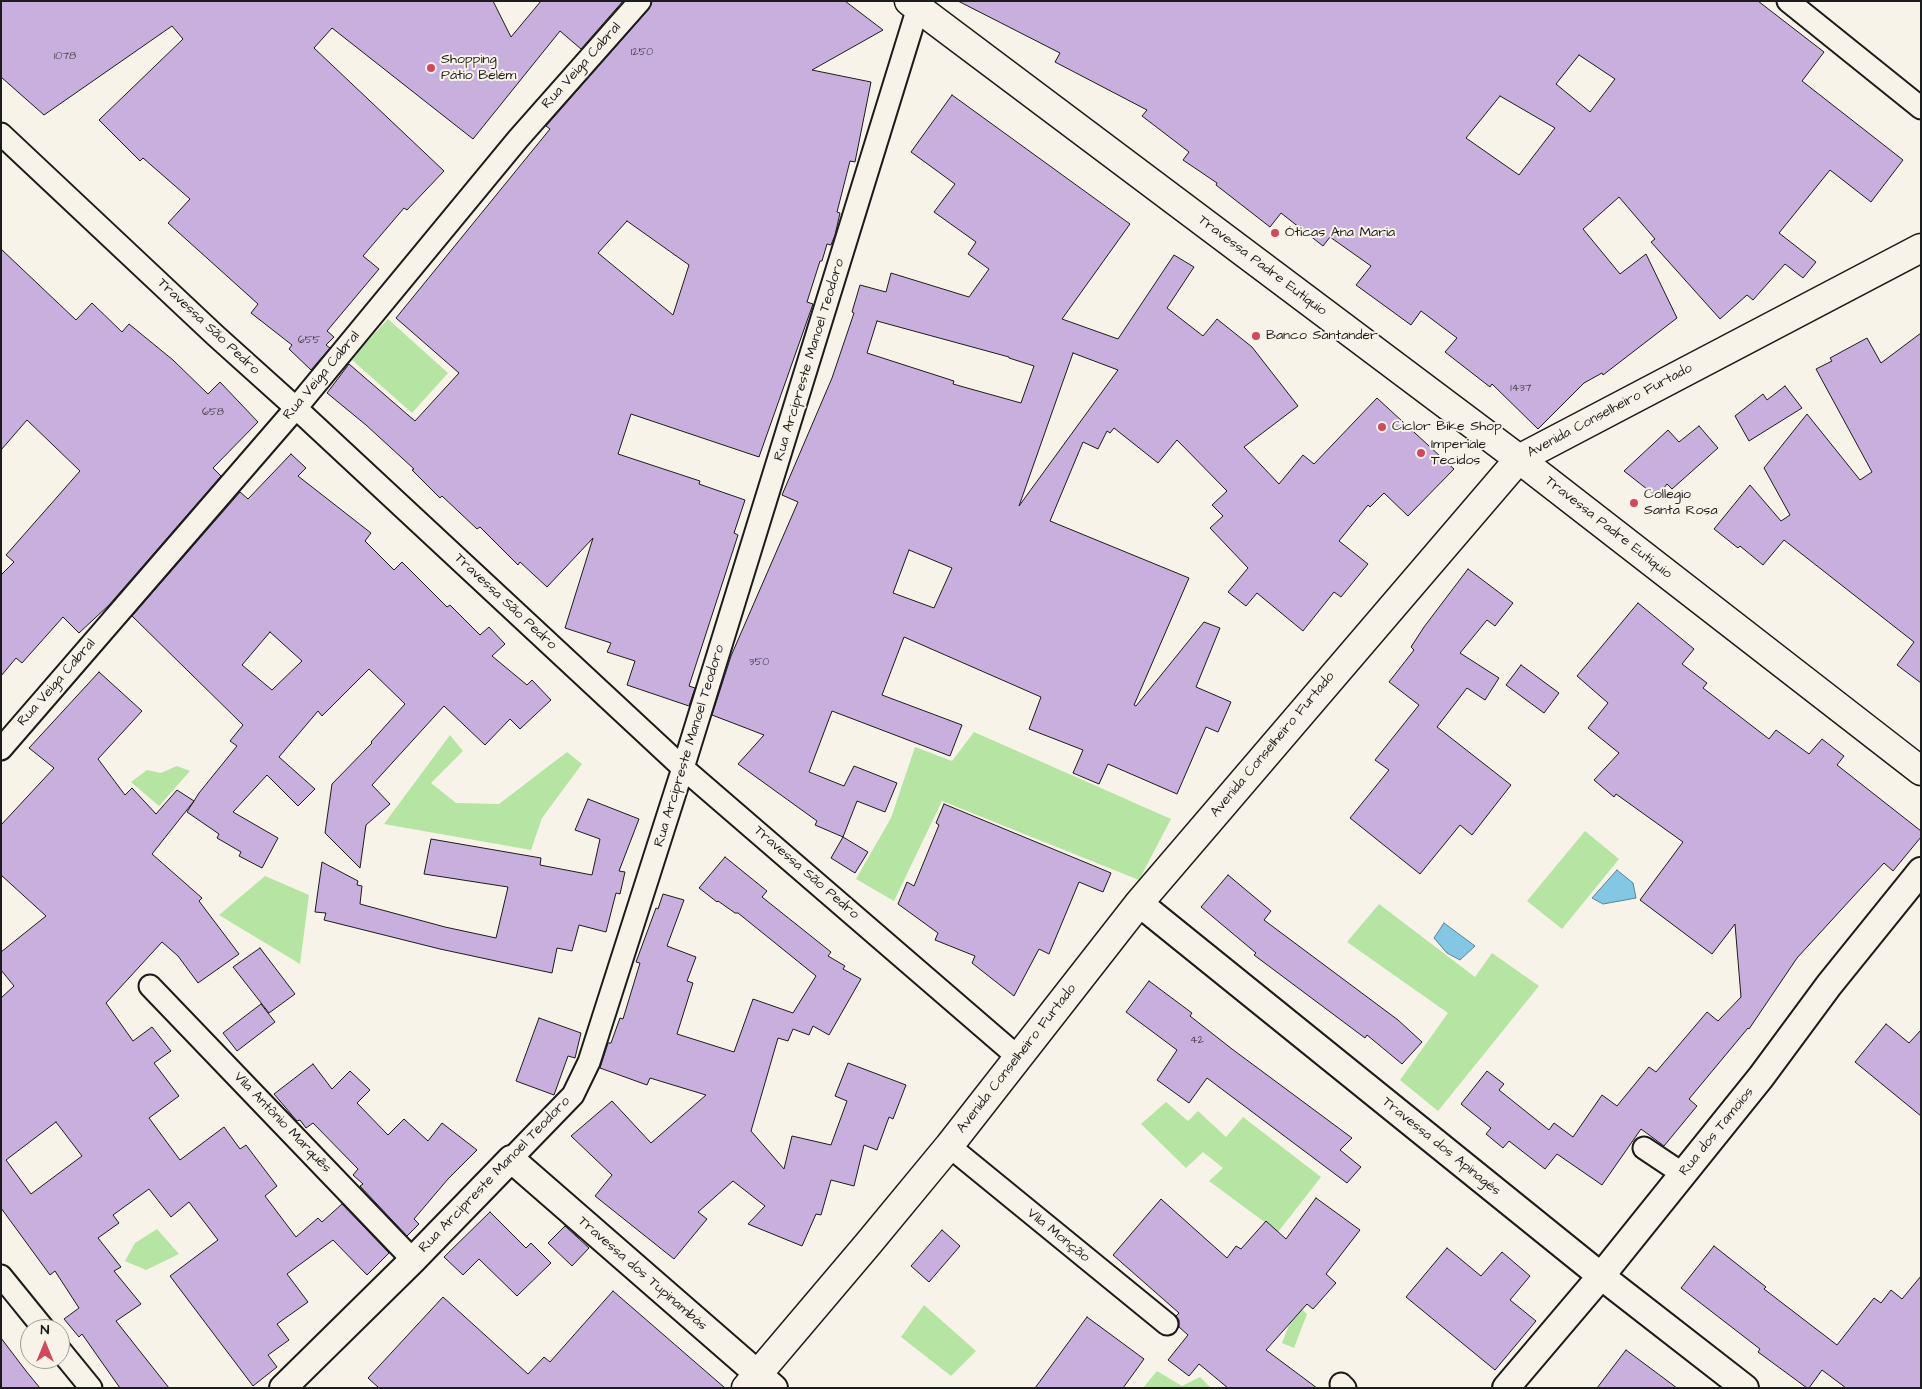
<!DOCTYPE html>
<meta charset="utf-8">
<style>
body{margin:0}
#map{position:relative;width:1922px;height:1389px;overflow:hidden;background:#f7f3e8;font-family:"Architects Daughter",sans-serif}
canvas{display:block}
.frame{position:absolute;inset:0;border:2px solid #1c1c1c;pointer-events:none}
.north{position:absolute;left:20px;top:1319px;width:50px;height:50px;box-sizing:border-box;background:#f7f3e8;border:1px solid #9f9d96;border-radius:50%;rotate:0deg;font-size:14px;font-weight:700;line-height:20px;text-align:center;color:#1c1c1c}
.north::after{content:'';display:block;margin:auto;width:18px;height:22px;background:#d1495b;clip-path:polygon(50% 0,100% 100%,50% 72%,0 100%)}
</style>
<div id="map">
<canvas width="1922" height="1389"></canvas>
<div class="frame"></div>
<div class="north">N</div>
</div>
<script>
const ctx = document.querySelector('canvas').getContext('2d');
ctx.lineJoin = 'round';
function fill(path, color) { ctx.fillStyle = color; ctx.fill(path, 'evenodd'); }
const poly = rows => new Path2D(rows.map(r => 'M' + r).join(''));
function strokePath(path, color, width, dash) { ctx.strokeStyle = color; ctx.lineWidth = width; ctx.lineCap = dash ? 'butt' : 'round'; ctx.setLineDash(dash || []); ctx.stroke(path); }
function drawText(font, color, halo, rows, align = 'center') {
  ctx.font = font + ' "Architects Daughter",sans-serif'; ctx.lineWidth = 4; ctx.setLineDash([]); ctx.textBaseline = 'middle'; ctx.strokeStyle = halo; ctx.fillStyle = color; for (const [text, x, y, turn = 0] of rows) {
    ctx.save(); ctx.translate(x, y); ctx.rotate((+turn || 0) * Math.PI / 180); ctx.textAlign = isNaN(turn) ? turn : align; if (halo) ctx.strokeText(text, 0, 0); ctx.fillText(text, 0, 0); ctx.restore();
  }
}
fill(poly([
 [388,319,448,373,412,413,351,359],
 [974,732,1171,819,1139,880,942,801,894,901,856,879,891,818,915,747,952,761],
 [450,735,463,751,431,783,456,803,499,804,567,752,582,764,542,818,531,850,384,824],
 [177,766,190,771,159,806,131,782,147,770,161,773],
 [1585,831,1619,859,1562,929,1527,901],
 [265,876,309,895,300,964,219,915],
 [1379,904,1475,977,1492,953,1539,986,1438,1111,1400,1080,1448,1013,1347,942],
 [1166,1102,1188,1121,1198,1111,1226,1137,1243,1117,1321,1177,1278,1232,1209,1181,1223,1168,1203,1152,1186,1168,1141,1124],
 [157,1229,179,1254,146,1270,125,1261,135,1243],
 [1292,1300,1307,1314,1294,1348,1282,1343,1291,1320],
 [924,1305,976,1351,951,1376,901,1337],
 [1157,1371,1182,1386,1200,1377,1211,1388,1143,1388]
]), '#b6e4a3');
const water = poly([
 [1617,870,1633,883,1636,898,1603,904,1592,898,1617,870],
 [1444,923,1475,946,1460,960,1447,953,1434,938,1444,923]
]);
fill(water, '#83c7e4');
strokePath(water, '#5a8394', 1);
const building = poly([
 [1,1,493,1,511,37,541,1,623,1,581,49,560,31,473,139,332,28,314,48,444,171,407,210,404,208,363,256,379,269,327,331,334,337,326,345,330,348,311,370,289,349,292,345,251,313,258,304,168,223,190,199,143,158,140,161,99,120,183,39,172,26,44,115,1,77,1,1],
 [652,1,845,1,883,30,812,70,871,82,855,162,850,161,837,212,840,213,835,235,831,245,827,244,822,261,820,261,807,302,813,304,759,457,631,414,618,454,700,481,699,484,745,500,734,533,738,535,689,686,695,688,689,706,627,685,635,661,607,652,611,643,565,628,593,538,547,587,520,562,518,565,480,527,477,529,442,496,440,498,412,470,414,469,366,425,327,393,349,364,415,421,459,373,396,318,550,129,546,126,649,9,652,1],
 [627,221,689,265,673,315,598,253,627,221],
 [958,1,1758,1,1824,52,1802,81,1903,160,1871,202,1830,170,1779,233,1816,262,1803,278,1785,264,1753,300,1747,295,1720,319,1651,242,1655,239,1619,197,1583,229,1620,274,1646,254,1677,318,1603,375,1602,373,1584,383,1538,429,1492,384,1490,387,1445,352,1457,338,1421,311,1411,325,1356,285,1371,266,1330,237,1323,246,1281,213,1270,227,1216,185,1217,183,1183,160,1189,152,1142,116,1147,110,1055,62,1060,53,958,1],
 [1579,55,1615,79,1590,112,1556,84,1579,55],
 [1500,96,1555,128,1519,175,1466,138,1500,96],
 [952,95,1130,224,1062,319,1118,339,1174,255,1194,267,1167,308,1203,336,1217,319,1252,347,1298,406,1244,447,1279,484,1303,455,1314,464,1377,398,1454,469,1408,516,1384,493,1370,507,1368,505,1339,541,1368,564,1341,597,1334,592,1303,631,1257,593,1246,606,1228,592,1248,568,1210,528,1223,516,1212,505,1227,491,1177,440,1158,463,1114,428,1110,433,1107,431,1098,449,1083,442,1050,521,1189,578,1134,705,1136,706,1204,622,1220,628,1196,687,1231,702,1218,732,1206,727,1177,794,1108,764,1099,784,1073,773,1083,750,1029,729,1041,697,904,637,882,695,962,725,950,756,832,711,809,772,844,786,854,766,897,783,885,812,857,801,843,837,815,825,817,821,738,764,764,735,712,715,731,656,798,502,782,495,832,378,854,313,852,312,860,285,886,292,891,273,969,297,989,269,968,254,976,242,934,212,955,184,911,152,952,95],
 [877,321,1009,357,1009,358,1034,366,1021,403,953,384,954,381,867,353,877,321],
 [1073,353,1118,370,1019,506,1073,353],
 [909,550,952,568,934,608,893,593,909,550],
 [1,249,76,320,92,303,122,332,129,324,173,360,208,394,220,382,258,422,213,468,221,476,109,605,79,633,63,617,22,663,16,658,1,676,1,575,14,562,6,555,80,471,27,420,1,450,1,249],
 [1921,333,1921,683,1897,665,1914,642,1784,540,1763,565,1740,546,1738,548,1714,529,1750,485,1781,521,1790,515,1764,468,1807,414,1860,480,1872,472,1816,369,1832,361,1830,358,1867,338,1881,363,1921,333],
 [1785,386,1802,408,1749,441,1735,416,1763,394,1767,400,1785,386],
 [1699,426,1718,448,1672,489,1667,484,1657,497,1624,471,1668,430,1679,442,1699,426],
 [291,454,306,468,298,476,371,533,365,541,394,570,402,562,447,607,450,605,480,635,489,627,505,644,492,656,527,685,532,680,551,700,520,729,510,719,485,745,444,706,372,785,390,804,366,825,360,868,325,833,332,784,372,743,371,742,405,704,369,669,322,716,318,711,279,757,315,789,298,806,267,775,233,812,278,838,262,868,239,856,241,852,217,838,219,834,187,812,199,793,237,746,230,741,243,725,132,616,240,492,248,499,291,454],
 [270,632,302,661,272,690,242,665,270,632],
 [1468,569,1513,603,1495,626,1487,620,1460,653,1499,678,1485,700,1467,688,1437,727,1511,785,1472,835,1460,825,1420,874,1350,818,1389,770,1375,760,1419,705,1389,682,1414,650,1411,647,1424,627,1468,569],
 [1638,603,1694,649,1682,664,1707,683,1703,688,1769,739,1776,730,1809,754,1822,739,1844,756,1837,765,1921,831,1921,837,1893,871,1884,863,1797,958,1749,1029,1748,1028,1689,1099,1697,1106,1664,1146,1641,1129,1602,1185,1557,1154,1545,1169,1509,1141,1503,1148,1486,1134,1491,1128,1461,1104,1487,1071,1504,1084,1499,1090,1549,1130,1554,1123,1573,1137,1602,1095,1617,1106,1649,1067,1656,1072,1707,1012,1718,1021,1741,997,1735,924,1712,954,1640,900,1683,842,1616,794,1614,797,1594,780,1619,753,1588,728,1608,703,1577,676,1638,603],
 [1521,665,1559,693,1544,713,1506,685,1521,665],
 [99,672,142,711,98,759,125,795,132,788,156,814,177,790,194,801,152,854,202,898,199,901,239,954,198,983,178,956,162,942,106,1003,133,1041,152,1027,171,1051,154,1063,179,1096,149,1118,180,1160,224,1127,240,1149,246,1145,277,1186,265,1196,296,1237,318,1218,322,1222,342,1204,389,1253,367,1275,333,1240,287,1274,308,1302,277,1324,289,1340,268,1355,277,1367,253,1386,170,1276,218,1240,189,1202,171,1217,149,1189,113,1215,119,1223,98,1238,121,1267,114,1271,141,1304,116,1321,169,1388,120,1388,82,1334,79,1337,64,1319,79,1308,55,1271,50,1275,1,1208,1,998,14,986,1,970,1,952,46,916,1,875,1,825,54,768,29,748,99,672],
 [56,1122,82,1156,31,1194,6,1160,56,1122],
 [588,799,639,819,619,871,625,872,620,894,616,893,606,932,579,925,572,951,557,948,552,973,440,949,324,920,326,913,315,912,322,862,358,881,357,885,362,886,360,904,445,927,496,938,508,887,424,874,431,839,541,858,540,865,592,875,600,839,575,830,588,799],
 [944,804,1111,873,1103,892,1079,882,1049,954,1039,949,1014,996,972,963,975,956,935,940,938,933,898,904,907,882,914,886,939,825,936,823,944,804],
 [843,837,868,852,855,873,831,858,843,837],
 [725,857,767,891,762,897,831,952,828,956,845,966,843,969,861,979,829,1035,813,1026,809,1035,793,1029,788,1041,778,1038,751,1131,784,1169,792,1136,831,1145,847,1101,835,1096,848,1063,906,1085,893,1119,889,1117,877,1150,864,1145,854,1186,831,1180,821,1215,816,1214,802,1246,748,1224,765,1206,733,1181,698,1212,707,1219,674,1259,595,1196,612,1175,571,1136,612,1101,651,1143,706,1095,650,1078,647,1085,600,1068,608,1043,611,1043,620,1018,623,1019,640,963,636,962,656,908,658,909,663,894,684,900,667,946,696,957,687,981,693,983,677,1034,734,1052,753,999,793,1013,816,976,738,913,735,913,718,901,717,902,699,888,725,857],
 [1228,875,1271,911,1264,920,1398,1020,1422,1042,1402,1064,1367,1035,1365,1038,1254,955,1256,953,1201,907,1228,875],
 [260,948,295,994,269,1013,233,967,260,948],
 [1149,981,1192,1013,1190,1016,1232,1049,1352,1138,1340,1150,1361,1167,1347,1183,1207,1078,1189,1103,1157,1080,1177,1050,1126,1012,1149,981],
 [261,1004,275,1022,237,1051,223,1033,261,1004],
 [539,1018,581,1033,575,1058,568,1056,554,1095,516,1081,539,1018],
 [1886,1024,1909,1043,1921,1030,1921,1116,1855,1062,1886,1024],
 [313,1064,332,1089,350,1071,370,1090,357,1103,388,1135,404,1119,428,1141,442,1123,477,1150,448,1179,414,1219,419,1224,407,1236,360,1186,363,1184,353,1175,358,1169,313,1123,306,1128,300,1120,297,1121,274,1094,313,1064],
 [1316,1198,1360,1230,1326,1274,1336,1283,1313,1309,1307,1304,1266,1350,1317,1388,1228,1388,1199,1364,1189,1376,1168,1360,1188,1335,1179,1327,1179,1320,1176,1316,1179,1313,1113,1255,1161,1199,1227,1258,1236,1246,1241,1249,1266,1221,1286,1239,1316,1198],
 [490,1212,526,1248,531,1243,551,1263,517,1296,479,1259,463,1275,444,1257,490,1212],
 [565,1226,589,1248,572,1266,548,1243,565,1226],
 [942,1230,960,1246,929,1282,911,1266,942,1230],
 [1714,1246,1766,1287,1764,1289,1837,1345,1874,1298,1881,1303,1891,1290,1902,1299,1921,1276,1921,1388,1846,1388,1822,1370,1809,1388,1807,1388,1758,1352,1760,1349,1681,1288,1714,1246],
 [1447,1248,1481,1276,1502,1252,1530,1276,1510,1300,1536,1321,1495,1370,1406,1297,1447,1248],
 [613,1291,725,1388,379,1388,368,1378,443,1297,528,1374,544,1357,550,1362,613,1291],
 [1087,1317,1144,1359,1123,1388,1035,1388,1087,1317],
 [1,1338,26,1371,40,1388,1,1388,1,1338],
 [1626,1350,1677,1388,1597,1388,1626,1350]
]);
fill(building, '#c9afdd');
strokePath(building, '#1c1c1c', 1);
const minor = poly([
 [1788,1,1921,108],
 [1,134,216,336,296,408,683,768,1019,1058],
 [1,749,296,408,518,139,640,1],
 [150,986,413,1260],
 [949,1146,1167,1324],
 [1644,1148,1683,1174],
 [511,1159,573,1095,589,1062,683,768,920,1],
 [1,1276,44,1329],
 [60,1350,91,1388],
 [1341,1384,1345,1388]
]);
const tertiary = poly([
 [1139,903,1601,1276,1745,1388],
 [283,1388,413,1260,511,1159,774,1388],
 [1506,1388,1601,1276,1728,1118,1761,1077,1829,985,1921,871]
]);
const secondary = poly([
 [909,1,1519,459,1921,771],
 [746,1388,868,1244,949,1146,1139,903,1519,459,1921,248]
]);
strokePath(minor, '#1c1c1c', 25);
strokePath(tertiary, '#1c1c1c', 30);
strokePath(secondary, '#1c1c1c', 31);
strokePath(minor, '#f7f3e8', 21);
strokePath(tertiary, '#f7f3e8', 26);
strokePath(secondary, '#f7f3e8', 28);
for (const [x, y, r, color] of [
 [431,68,5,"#d1495b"],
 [1275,233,5,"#d1495b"],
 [1256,336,5,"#d1495b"],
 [1382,427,5,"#d1495b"],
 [1421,453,5,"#d1495b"],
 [1634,503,5,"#d1495b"]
]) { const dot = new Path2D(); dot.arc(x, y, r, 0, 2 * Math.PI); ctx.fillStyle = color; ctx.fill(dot); strokePath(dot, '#f7f3e8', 2); }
drawText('11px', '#47414c', null, [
 ["1250",642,53],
 ["1078",65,57],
 ["655",309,341],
 ["1437",1521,389],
 ["658",213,413],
 ["350",759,663],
 ["42",1197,1041]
]);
drawText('14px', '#1c1c1c', '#f7f3e8', [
 ["Shopping",441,60],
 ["Pátio Belém",441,76],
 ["Óticas Ana Maria",1285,233],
 ["Banco Santander",1266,336],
 ["Ciclor Bike Shop",1392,427],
 ["Imperiale",1431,445],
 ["Tecidos",1431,461],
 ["Collegio",1644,495],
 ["Santa Rosa",1644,511]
], 'left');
drawText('14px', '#1c1c1c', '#f7f3e8', [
 ["Rua Veiga Cabral",582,66,-48],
 ["Travessa Padre Eutíquio",1262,266,37],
 ["Travessa São Pedro",208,327,43],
 ["Rua Arcipreste Manoel Teodoro",810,360,-73],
 ["Rua Veiga Cabral",322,376,-50],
 ["Avenida Conselheiro Furtado",1610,411,-28],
 ["Travessa Padre Eutíquio",1608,528,38],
 ["Travessa São Pedro",505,602,43],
 ["Rua Veiga Cabral",57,683,-49],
 ["Avenida Conselheiro Furtado",1273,745,-50],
 ["Rua Arcipreste Manoel Teodoro",690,746,-73],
 ["Travessa São Pedro",806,873,41],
 ["Avenida Conselheiro Furtado",1017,1059,-52],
 ["Vila Antônio Marquês",282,1123,46],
 ["Rua dos Tamoios",1717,1132,-51],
 ["Travessa dos Apinagés",1441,1147,39],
 ["Rua Arcipreste Manoel Teodoro",495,1175,-46],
 ["Vila Monção",1058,1236,39],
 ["Travessa dos Tupinambás",642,1274,41]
]);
</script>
